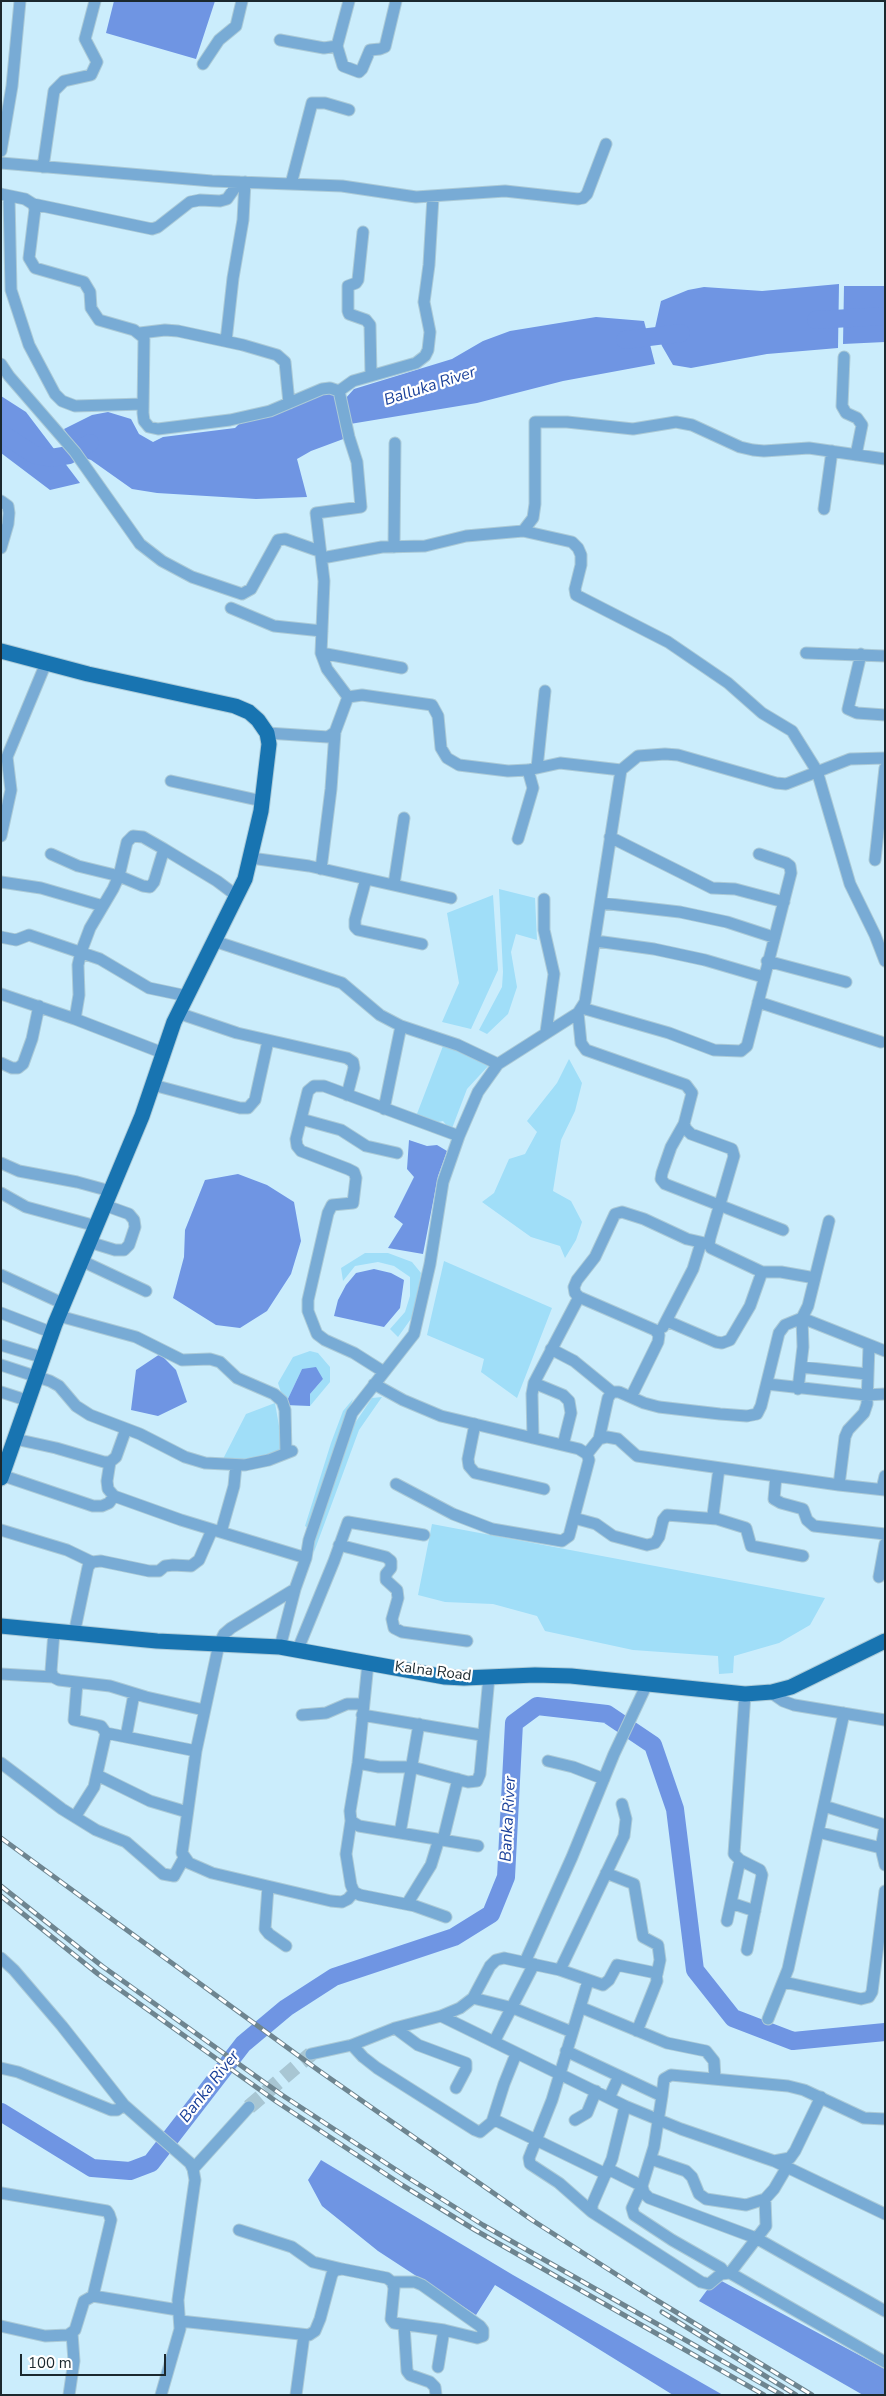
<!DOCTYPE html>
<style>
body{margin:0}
#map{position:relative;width:886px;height:2396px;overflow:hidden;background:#cbedfc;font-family:"Nunito Sans",sans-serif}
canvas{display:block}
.frame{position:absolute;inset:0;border:2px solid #1b282e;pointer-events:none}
.scale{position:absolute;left:20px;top:2354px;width:146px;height:22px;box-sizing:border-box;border:2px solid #1b282e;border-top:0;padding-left:6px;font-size:15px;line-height:18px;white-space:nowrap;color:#1b282e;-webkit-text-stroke:4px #fff;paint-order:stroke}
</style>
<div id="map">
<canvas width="886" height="2396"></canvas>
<div class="frame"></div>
<div class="scale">100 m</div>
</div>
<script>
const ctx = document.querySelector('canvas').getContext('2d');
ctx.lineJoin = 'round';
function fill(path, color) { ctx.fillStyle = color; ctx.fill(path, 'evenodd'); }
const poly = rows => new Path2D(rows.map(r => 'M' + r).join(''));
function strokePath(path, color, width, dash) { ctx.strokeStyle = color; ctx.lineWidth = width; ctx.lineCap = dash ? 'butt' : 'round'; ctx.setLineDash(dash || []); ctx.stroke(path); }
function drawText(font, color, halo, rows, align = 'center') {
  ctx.font = font + ' "Nunito Sans",sans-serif'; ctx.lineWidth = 4.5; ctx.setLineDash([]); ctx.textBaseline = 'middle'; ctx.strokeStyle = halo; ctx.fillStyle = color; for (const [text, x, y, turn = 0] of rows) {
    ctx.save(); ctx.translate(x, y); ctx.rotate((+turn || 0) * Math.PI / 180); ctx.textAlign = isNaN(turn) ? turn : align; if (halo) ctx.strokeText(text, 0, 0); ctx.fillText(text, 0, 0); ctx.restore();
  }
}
fill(poly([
 [499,889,535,898,537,940,516,934,511,952,517,987,508,1014,487,1034,479,1030,502,987,503,972],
 [493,895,498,970,471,1029,442,1022,459,983,447,913],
 [443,1046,470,1054,490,1064,467,1089,451,1131,443,1121,430,1124,415,1119],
 [569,1059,582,1083,575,1111,561,1140,553,1191,571,1201,582,1222,576,1240,565,1258,560,1246,531,1237,482,1202,494,1193,509,1159,525,1154,537,1132,527,1121,557,1083],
 [365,1253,388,1253,412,1262,421,1273,413,1316,398,1337,390,1329,405,1312,410,1296,410,1277,394,1266,378,1262,355,1266,343,1281,341,1268],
 [444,1261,552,1308,517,1398,481,1372,484,1359,427,1335],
 [310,1351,318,1353,330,1367,330,1382,310,1406,310,1394,323,1379,302,1369,285,1405,278,1383,293,1357],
 [382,1397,359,1430,314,1552,313,1546,355,1423,372,1398],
 [353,1399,335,1446,308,1528,305,1526,331,1443,343,1411],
 [275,1403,283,1449,248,1461,222,1461,246,1414],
 [432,1524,825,1598,810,1625,779,1643,734,1656,733,1673,719,1674,718,1656,633,1650,545,1631,537,1616,493,1604,445,1602,418,1595]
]), '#a0def8');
fill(poly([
 [114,1,215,1,196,59,106,33],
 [839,284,838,348,767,354,691,368,673,365,662,346,655,328,661,301,688,290,704,287,762,291],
 [844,286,885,286,885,342,843,344],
 [596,317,644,321,655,364,563,381,477,403,350,424,345,399,354,389,452,359,483,341,510,331],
 [336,392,346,438,311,451,297,459,307,497,256,499,157,493,132,489,91,460,82,457,64,429,92,415,108,412,131,419,139,434,153,442,163,437,235,428,245,418,317,394],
 [1,396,26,412,80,483,50,490,1,453],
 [409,1140,427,1146,437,1145,447,1151,438,1176,423,1254,388,1248,403,1224,394,1217,414,1177,407,1169],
 [238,1174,267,1185,294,1202,301,1241,291,1274,267,1311,240,1328,216,1325,173,1298,184,1257,185,1230,205,1180],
 [374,1269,391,1273,404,1280,400,1308,384,1327,334,1316,338,1300,346,1285,356,1273],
 [160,1354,176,1370,187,1402,158,1416,131,1410,136,1370],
 [316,1367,323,1379,310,1394,310,1406,285,1405,302,1369],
 [321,2160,513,2275,723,2395,673,2395,495,2285,476,2315,378,2251,322,2206,308,2180],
 [716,2278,885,2369,885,2395,863,2395,699,2301]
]), '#6f95e3');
strokePath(poly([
 [816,320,885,316],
 [625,340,681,333],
 [1,433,35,455,51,458,69,455,90,443],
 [1,2112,92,2168,130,2171,151,2163,243,2044,286,2008,334,1977,454,1937,491,1914,506,1877,514,1723,537,1706,607,1714,653,1745,675,1809,695,1970,733,2018,793,2041,885,2032]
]), '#6f95e3', 18);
strokePath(poly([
 [249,2107,311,2054]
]), '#a8c6d3', 15, [15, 8]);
const street = poly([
 [280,40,324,48,337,46,349,1],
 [337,46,343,66,359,72,362,69,370,50,380,49,385,47,396,1],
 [203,64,219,40,236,26,242,1],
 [1,151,12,86,20,1],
 [1,163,212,181,342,186,416,197,505,191,578,199,583,198,587,194,606,144],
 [43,167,54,91,64,81,91,75,97,62,85,39,95,1],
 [291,184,312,103,325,103,349,110],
 [1,194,25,199,33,204,35,209,29,258,35,268,84,282,90,292,91,308,99,320,134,330,144,338,143,413,144,421,149,427,158,429,230,420,270,411,322,389,330,388,339,391],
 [9,196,11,290,29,345,55,394,62,401,75,406,143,404],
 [33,204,152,229,158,227,190,202,200,200,220,201,227,199,239,182],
 [363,232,358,280,356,283,348,286,348,311,349,314,366,320,370,325,371,376],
 [140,333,165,330,178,331,243,345,277,355,285,362,289,403],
 [226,341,233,278,243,220,245,182],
 [844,357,842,406,846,413,857,418,862,425,856,455],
 [1,364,9,376,75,452,140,544,162,561,192,577,242,594,251,589,278,540,285,539,319,551],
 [1,501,8,506,9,513,8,524,1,548],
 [824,509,832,451],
 [523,531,572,542,578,548,581,555,581,565,575,589,576,595,668,642,728,683,762,713,792,731,817,771,850,884,875,935,885,961],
 [394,547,395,443],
 [322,558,382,547,425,546,466,536,523,531,533,518,535,504,535,422,567,422,633,429,676,422,692,425,740,447,753,450,764,451,809,448,885,459],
 [231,608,274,626,322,631],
 [321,653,402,668],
 [806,653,885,656],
 [861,654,848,709,857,713,885,715],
 [348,697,327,669,321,653,324,581,316,513,361,507,357,462,349,437,339,391,353,381,416,363,425,356,428,350,430,332,424,302,429,265,433,197],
 [267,733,328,737,335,732,348,697,362,695,432,705,438,716,441,748,447,758,459,765,508,771,528,770,560,763,621,770],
 [537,768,545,691],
 [171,781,262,801],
 [1,836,11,790,7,757,46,663],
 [610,837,712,888,735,889,784,902],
 [518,839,533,788,528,770],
 [51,854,78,866,119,876,143,886,150,887,154,882,164,849],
 [251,858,309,866,451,898],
 [875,860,885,768],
 [321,869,331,789,335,732],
 [366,879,355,920,355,927,358,930,422,944],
 [1,882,41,888,103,906],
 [394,884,404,818],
 [544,899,544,930,554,974,546,1032],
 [601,903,680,912,727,922,773,937],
 [1,937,16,940,29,935,100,959,149,988,187,996],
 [214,941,342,983,380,1015,401,1026,458,1045,498,1064],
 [596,941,654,949,705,960,763,977],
 [767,961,846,982],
 [1,994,75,1019,163,1053],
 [758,1002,881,1042],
 [582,1008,669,1033,714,1050,741,1051,747,1046,791,873,790,866,786,863,759,854],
 [178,1013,237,1033,347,1058,353,1062,354,1068,347,1095],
 [578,1013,581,1043,586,1050,686,1085,692,1093,684,1124,686,1129,691,1134,732,1149,734,1156,710,1238,709,1244,711,1248,762,1272,781,1272,815,1278],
 [75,1019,79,995,78,965,81,952,90,928,113,889,119,876,127,842,133,836,143,837,164,849,217,881,237,896],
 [1,1063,12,1068,18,1068,23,1064,32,1039,39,1006],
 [153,1085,240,1108,248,1108,255,1100,268,1041],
 [384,1109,401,1026],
 [301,1119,341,1130,366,1146,397,1153],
 [684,1124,671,1147,662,1173,661,1179,665,1184,783,1230],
 [1,1163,19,1171,77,1182,110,1191],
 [1,1193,26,1207,96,1226],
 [89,1242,115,1250,124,1250,129,1245,135,1227,134,1220,129,1214,104,1205],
 [82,1261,146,1291],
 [1,1275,64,1304],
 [1,1313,53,1333],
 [59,1316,136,1337,182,1360,210,1359,220,1362,237,1378,274,1394,282,1401,285,1410,286,1453],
 [667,1321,716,1342,722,1343,730,1340,750,1306,762,1272],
 [663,1327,693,1269,701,1243],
 [1,1345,44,1358],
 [551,1349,574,1361,612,1392],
 [1,1365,50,1381,59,1386,76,1406,90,1415,140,1434,185,1457,205,1463,245,1465,269,1460,292,1451],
 [801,1367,867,1374],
 [384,1372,354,1353,325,1340,317,1334,308,1311,308,1300,328,1213,332,1205,353,1203,356,1178,354,1172,348,1169,301,1151,297,1146,296,1139,308,1091,314,1086,324,1086,459,1136],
 [534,1383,563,1395,569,1401,571,1413,563,1445],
 [374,1384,403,1400,441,1416,579,1449,587,1454,589,1460,569,1536,562,1541,492,1529,453,1514,396,1484],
 [767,1384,866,1395,885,1394],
 [798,1389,803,1347,802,1318,885,1351],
 [1,1392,29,1401],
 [631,1397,658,1342,659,1335,655,1330,579,1297,575,1293,574,1287,577,1280,595,1257,615,1214,622,1212,644,1219,687,1239,709,1244],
 [475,1424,468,1459,469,1466,475,1473,544,1489],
 [533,1438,532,1394,534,1383,579,1297],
 [15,1439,56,1448,104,1462,110,1462,116,1457,126,1429],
 [599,1439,608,1398,612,1392,619,1392,644,1403,659,1407,720,1414,747,1416,757,1414,761,1406,779,1333,785,1325,802,1318,808,1306,829,1221],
 [587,1454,599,1439,607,1437,618,1439,637,1456,839,1485,885,1490],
 [110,1462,107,1481,108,1489,114,1496,181,1520,306,1558],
 [719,1468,713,1515,717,1519,746,1528,751,1546,803,1556],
 [1,1475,93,1506,102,1506,109,1503,114,1496],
 [776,1476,774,1499,781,1503,803,1509,807,1520,814,1526,885,1534],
 [839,1485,845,1437,848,1430,864,1413,867,1404,869,1345],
 [882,1489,885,1476],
 [574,1518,596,1524,613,1536,647,1545,655,1543,659,1537,663,1520,667,1515,717,1519],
 [1,1530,67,1550,92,1562],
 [221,1532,234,1486,236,1465],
 [339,1545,386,1557,391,1561,391,1568,386,1574,386,1580,397,1590,398,1598,392,1619,394,1628,402,1632,467,1641],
 [879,1577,885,1544],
 [295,1589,231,1628,224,1634,219,1644,196,1751,182,1853,189,1863,212,1873,331,1901,342,1902,348,1899,354,1892],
 [54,1632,51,1671,53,1677,59,1680,110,1686,146,1697,204,1710],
 [74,1634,88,1567,92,1562,101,1561,149,1571,159,1571,165,1566,173,1565,191,1566,199,1560,212,1530],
 [280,1647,295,1589,306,1558,309,1540,352,1413,414,1334,430,1264,443,1182,459,1136,478,1092,498,1064,578,1013,585,1002,621,770,638,756,665,754,678,755,776,783,786,784,850,759,885,758],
 [298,1649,334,1561,348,1522,424,1535],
 [368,1663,358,1763,350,1811,351,1821,359,1826,478,1846],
 [1,1674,53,1677],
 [770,1692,783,1701,794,1705,885,1720],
 [745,1694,734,1854,740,1860,760,1870,762,1875,747,1950],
 [302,1715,326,1713,347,1704,363,1704],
 [362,1715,481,1735],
 [106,1733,196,1751],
 [126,1737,134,1694],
 [548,1761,573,1767,604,1779],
 [1,1763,62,1809,96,1830,126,1842,163,1874,174,1876,184,1858],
 [358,1763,379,1767,412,1767,468,1782,477,1781,480,1774,489,1677],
 [97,1775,150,1801,187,1812],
 [824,1806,885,1825],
 [75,1817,94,1787,106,1733,101,1726,74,1720,77,1683],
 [351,1821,346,1854,351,1885,354,1892,360,1895,415,1906,446,1917],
 [885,1826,881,1848,885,1865],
 [818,1832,881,1848],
 [400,1833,419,1724],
 [443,1840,458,1779],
 [606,1873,634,1884,643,1937,658,1945,660,1960,657,1974],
 [268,1887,265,1929,269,1934,286,1946],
 [731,1903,755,1911],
 [407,1904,431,1865,439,1839],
 [727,1921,740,1860],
 [1,1958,14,1970,62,2026,124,2105,190,2163,193,2169,195,2180,178,2300,180,2329,161,2395],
 [525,1962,572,1857,614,1754,647,1684],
 [560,1970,624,1836,626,1819,622,1804],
 [588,1981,552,2100,529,2158,530,2164,559,2183,592,2212],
 [784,1982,861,1999,869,1997,872,1992,885,1891],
 [473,1998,513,2008,572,2032],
 [580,2007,667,2043,706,2051,714,2061,715,2079],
 [441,2016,625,2106,681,2129,774,2161,885,2214],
 [768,2019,788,1969,844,1713],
 [395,2028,418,2045,466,2063,466,2069,456,2088],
 [494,2042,534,1964],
 [352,2045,363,2057,377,2068,475,2130,480,2132,492,2122,497,2121,606,2174],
 [566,2051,662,2096,654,2147,642,2186,644,2193,649,2198,756,2238,885,2311],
 [311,2054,352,2045,395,2028,441,2016,460,2008,473,1998,490,1966,496,1960,504,1958,560,1970,603,1985,609,1980,617,1965,656,1973,657,1981,637,2031],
 [1,2068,18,2072,111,2110,117,2110,124,2105],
 [662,2096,664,2079,671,2075,788,2086,804,2090,864,2118,885,2119],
 [609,2098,619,2076],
 [625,2106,612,2159,592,2205,592,2212,701,2282,709,2284,721,2274,730,2273,885,2362],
 [575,2120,587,2113,596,2091],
 [492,2122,504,2084,516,2054],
 [651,2159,686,2171,692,2177,699,2194,706,2199,746,2205,765,2199,774,2189,787,2167],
 [774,2161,790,2158,795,2151,821,2097],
 [193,2169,249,2107],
 [608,2169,642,2186,632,2208,634,2215,672,2240,721,2268,725,2273],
 [1,2193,107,2211,109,2214,111,2220,93,2296],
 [239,2230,292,2247,313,2262,342,2269],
 [730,2273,766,2226,765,2199],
 [180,2321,309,2335,315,2331,320,2319,332,2274,336,2270,342,2269,387,2278,392,2282,394,2288,391,2319,394,2323,444,2330,477,2338,483,2336,483,2330,480,2326,422,2285,415,2282,392,2282],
 [404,2325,407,2371,410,2375,430,2382,435,2387,436,2395],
 [1,2326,45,2336,68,2335,75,2330,84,2301,93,2296,178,2310],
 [438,2367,444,2330],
 [69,2395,74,2361,72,2333],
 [296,2395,304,2335]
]);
const primary = poly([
 [1,651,88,674,235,706,249,712,258,720,267,733,269,744,261,811,245,879,174,1022,142,1116,55,1324,1,1478],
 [1,1626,157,1641,280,1647,445,1677,464,1678,535,1675,571,1676,745,1694,772,1692,791,1687,885,1641]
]);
strokePath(street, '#abcad7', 13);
strokePath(primary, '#abcad7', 17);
strokePath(street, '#78abd5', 11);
strokePath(primary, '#1874b1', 15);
const rail = poly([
 [1,1838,318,2070,532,2220,653,2298,812,2395],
 [1,1886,102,1966,282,2095,407,2177,483,2225,782,2395],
 [1,1896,98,1974,144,2007,277,2102,402,2185,475,2230,764,2395],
 [662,2312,796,2395]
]);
strokePath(rail, '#6e8590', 5);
strokePath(rail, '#fff', 3, [9]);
drawText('15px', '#1b282e', '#fff', [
 ["Kalna Road",433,1672,7]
]);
drawText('italic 16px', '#183f99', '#fff', [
 ["Balluka River",430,387,-18],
 ["Banka River",509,1819,-87],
 ["Banka River",210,2087,-52]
]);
</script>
